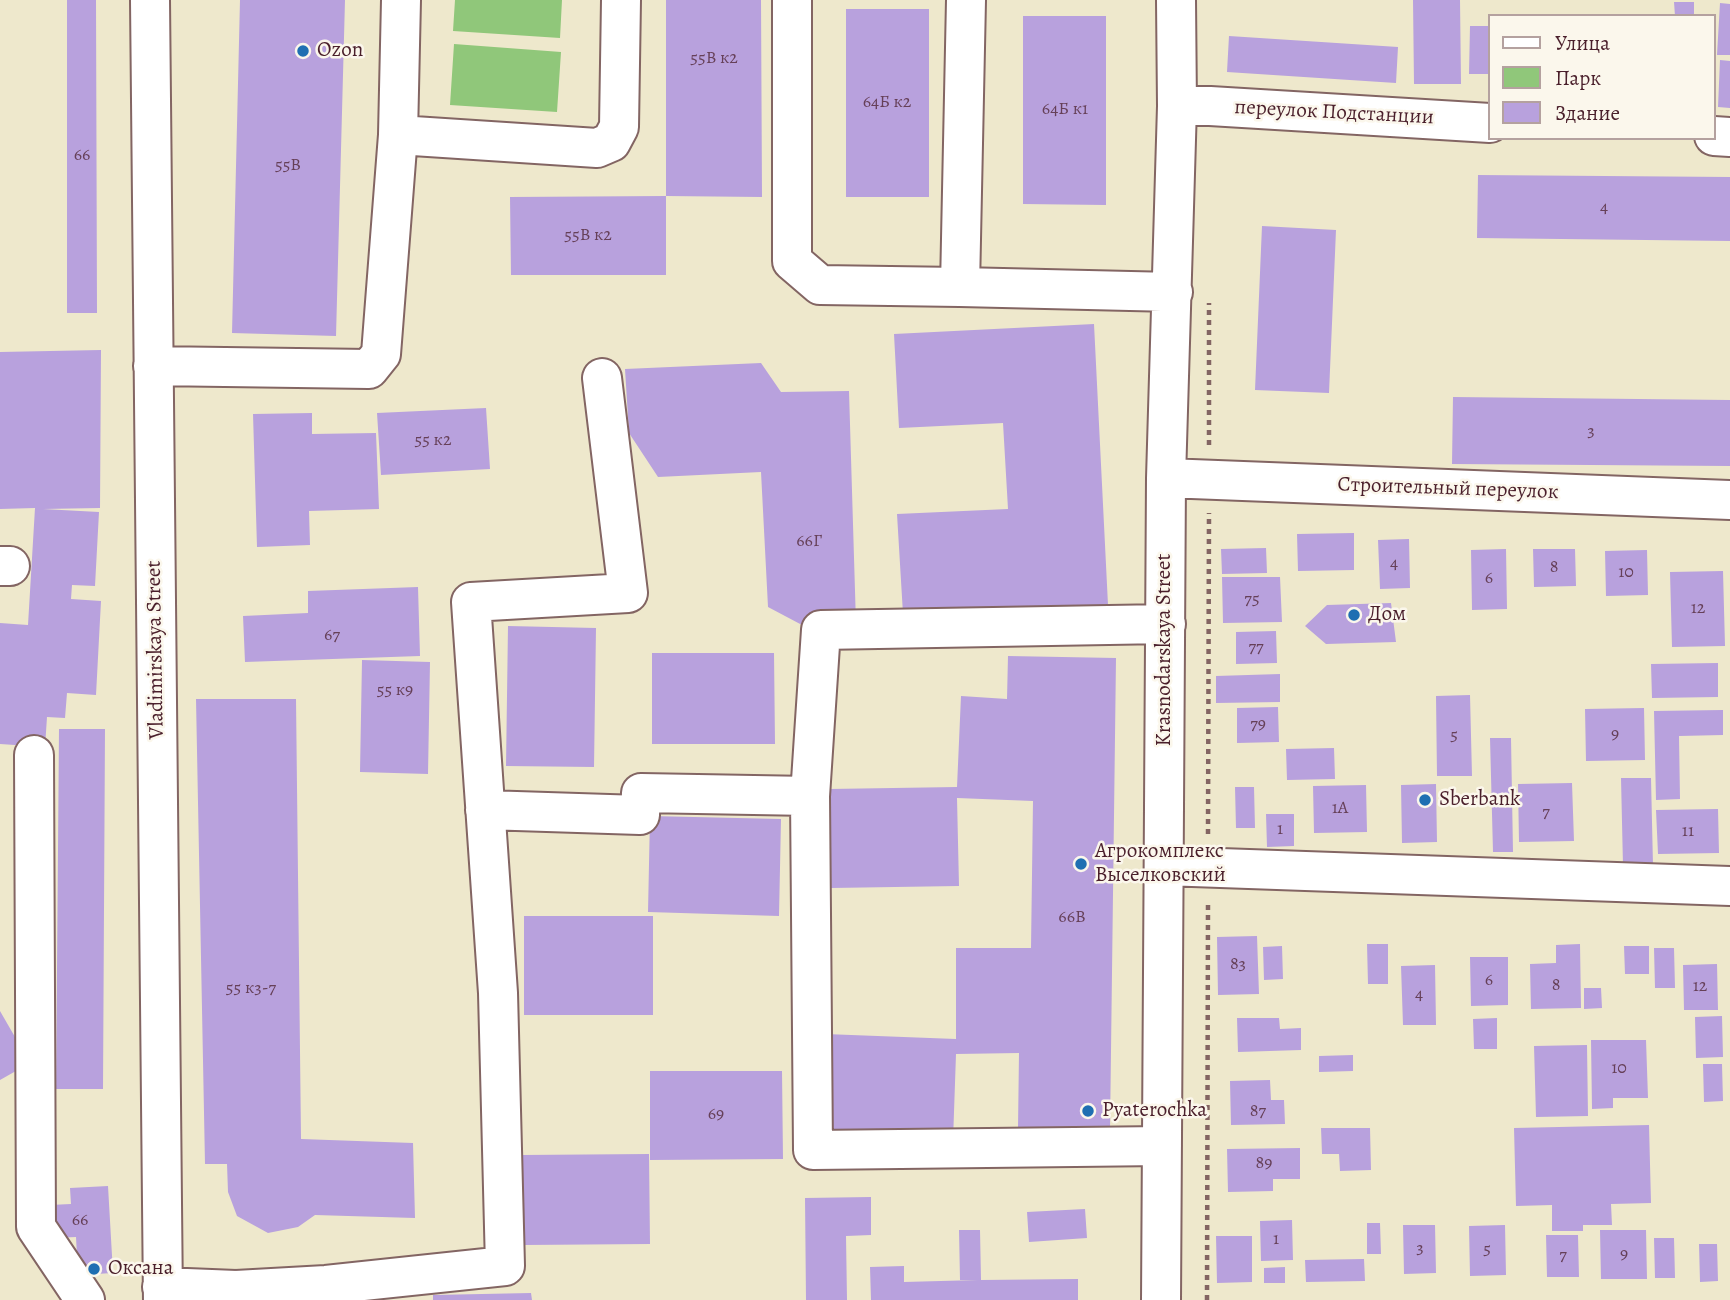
<!DOCTYPE html>
<meta charset="utf-8">
<style>
body{margin:0}
#map{position:relative;width:1730px;height:1300px;overflow:hidden;background:#eee8cc;font-family:Alegreya,serif}
canvas{display:block}
.legend{position:absolute;left:1488px;top:14px;width:228px;height:126px;box-sizing:border-box;background:#fbf7ec;border:2px solid #b4a19f;margin:0;padding:9px 12px;list-style:none;font-size:21px;color:#4a1f2b}
.legend li{display:flex;align-items:center;gap:14px;height:35px}
.legend b{width:35px;border:2px solid #b4a19f}
</style>
<div id="map">
<canvas width="1730" height="1300"></canvas>
<ul class="legend">
<li><b style="height:9px;background:#fff"></b>Улица</li>
<li><b style="height:19px;background:#90c77a"></b>Парк</li>
<li><b style="height:19px;background:#b8a1dd"></b>Здание</li>
</ul>
</div>
<script>
const ctx = document.querySelector('canvas').getContext('2d');
ctx.lineJoin = 'round';
function fill(path, color) { ctx.fillStyle = color; ctx.fill(path, 'evenodd'); }
const poly = rows => new Path2D(rows.map(r => 'M' + r).join(''));
function strokePath(path, color, width, dash) { ctx.strokeStyle = color; ctx.lineWidth = width; ctx.lineCap = dash ? 'butt' : 'round'; ctx.setLineDash(dash || []); ctx.stroke(path); }
function drawText(font, color, halo, rows, align = 'center') {
  ctx.font = font + ' Alegreya,serif'; ctx.lineWidth = 5; ctx.setLineDash([]); ctx.textBaseline = 'middle'; ctx.strokeStyle = halo; ctx.fillStyle = color; for (const [text, x, y, turn = 0] of rows) {
    ctx.save(); ctx.translate(x, y); ctx.rotate((+turn || 0) * Math.PI / 180); ctx.textAlign = isNaN(turn) ? turn : align; if (halo) ctx.strokeText(text, 0, 0); ctx.fillText(text, 0, 0); ctx.restore();
  }
}
fill(poly([
 [455,0,562,0,560,38,453,31],
 [454,44,561,52,557,112,450,105]
]), '#90c77a');
fill(poly([
 [67,0,96,0,97,313,67,313],
 [240,0,345,0,336,336,232,333],
 [666,0,761,0,762,197,666,196,666,275,511,275,510,197,666,196],
 [1413,0,1460,0,1461,84,1414,84],
 [1674,2,1694,2,1694,16,1675,16],
 [1720,3,1730,4,1730,55,1717,55],
 [846,9,929,9,929,197,846,197],
 [1023,16,1106,16,1106,205,1023,204],
 [1470,26,1490,26,1490,74,1469,74],
 [1229,36,1398,47,1396,83,1227,72],
 [1720,60,1730,61,1730,108,1718,107],
 [1478,175,1730,177,1730,241,1477,238],
 [1262,226,1336,230,1329,393,1255,390],
 [1094,324,1108,605,903,614,897,514,1008,509,1003,423,899,428,894,334],
 [101,350,100,508,43,509,99,512,95,586,72,585,71,599,101,601,96,695,67,693,65,718,47,717,45,747,0,744,0,623,28,625,35,508,0,509,0,352],
 [761,363,781,392,849,391,856,624,802,625,768,607,761,472,658,477,629,433,625,369],
 [1453,397,1730,400,1730,466,1452,464],
 [486,408,490,469,381,475,377,413],
 [312,413,312,434,376,433,379,509,309,511,310,545,257,547,253,414],
 [1354,533,1354,570,1298,571,1297,534],
 [1409,539,1410,588,1380,589,1378,540],
 [1266,548,1267,573,1222,574,1221,549],
 [1506,549,1507,609,1472,610,1471,550],
 [1533,549,1575,549,1576,586,1534,587],
 [1647,550,1648,595,1606,596,1605,551],
 [1723,571,1725,646,1672,647,1670,572],
 [1222,577,1280,577,1282,622,1223,623],
 [418,587,420,656,245,662,243,616,308,613,308,591],
 [1391,603,1396,642,1326,644,1305,626,1327,605],
 [508,626,596,628,594,767,506,766],
 [1276,631,1277,663,1236,664,1236,632],
 [652,653,774,653,775,744,652,744],
 [1008,656,1116,658,1110,1129,1018,1128,1019,1053,956,1054,953,1141,821,1136,825,1034,956,1039,956,948,1031,948,1033,801,957,798,959,886,831,888,829,789,957,787,961,696,1007,699],
 [362,660,430,662,428,774,360,772],
 [1718,663,1718,697,1652,698,1651,664],
 [1280,674,1280,702,1216,703,1216,676],
 [1470,695,1472,776,1437,776,1436,696],
 [196,699,296,699,301,1139,413,1143,415,1218,315,1215,298,1227,268,1233,237,1216,228,1192,227,1164,205,1164],
 [1278,707,1279,742,1237,743,1237,708],
 [1644,708,1645,760,1586,761,1585,709],
 [1723,710,1723,735,1679,736,1680,799,1656,800,1654,711],
 [59,729,105,729,103,1089,56,1089],
 [1490,738,1511,738,1513,852,1493,852],
 [1334,748,1335,779,1287,780,1286,749],
 [1621,778,1651,778,1653,866,1623,866],
 [1572,783,1574,841,1519,842,1518,784],
 [1436,784,1437,842,1402,843,1401,785],
 [1366,785,1367,832,1314,833,1313,786],
 [1235,787,1254,787,1255,828,1236,828],
 [1718,809,1719,853,1658,854,1656,810],
 [1266,814,1294,814,1294,846,1267,847],
 [650,816,781,819,779,916,648,912],
 [524,916,653,916,653,1015,524,1015],
 [1257,936,1259,994,1218,995,1217,937],
 [1367,944,1388,944,1388,984,1368,984],
 [1580,944,1581,1008,1531,1009,1530,964,1556,963,1556,945],
 [1282,946,1283,979,1264,980,1263,947],
 [1624,946,1649,946,1649,974,1625,974],
 [1654,948,1674,948,1675,988,1655,988],
 [1470,957,1508,957,1508,1005,1471,1006],
 [1717,964,1718,1010,1684,1010,1683,965],
 [1435,965,1436,1025,1403,1025,1401,966],
 [1584,988,1601,988,1602,1008,1584,1009],
 [0,1011,30,1063,0,1080],
 [1722,1016,1723,1057,1696,1058,1695,1017],
 [1237,1018,1279,1018,1280,1029,1301,1028,1301,1050,1238,1052],
 [1497,1018,1497,1049,1474,1049,1473,1019],
 [1591,1040,1646,1040,1648,1098,1613,1098,1613,1108,1592,1109],
 [1587,1045,1588,1116,1536,1117,1534,1046],
 [1353,1055,1353,1071,1319,1072,1319,1056],
 [1703,1064,1722,1064,1723,1101,1704,1102],
 [650,1071,782,1071,783,1159,650,1160],
 [1270,1080,1271,1100,1284,1100,1285,1124,1231,1125,1230,1081],
 [1649,1125,1651,1203,1611,1204,1612,1225,1583,1225,1583,1231,1552,1231,1552,1205,1516,1206,1514,1128],
 [1321,1128,1370,1128,1371,1170,1340,1171,1339,1154,1322,1154],
 [1300,1148,1300,1179,1273,1179,1273,1191,1228,1192,1227,1149],
 [649,1154,650,1244,523,1245,521,1155],
 [108,1186,113,1273,78,1275,76,1237,52,1238,50,1205,71,1204,70,1188],
 [871,1197,871,1235,846,1236,847,1300,806,1300,805,1198],
 [1085,1209,1087,1238,1029,1242,1027,1212],
 [1292,1220,1293,1260,1261,1261,1260,1221],
 [1367,1223,1380,1223,1381,1254,1367,1254],
 [1403,1225,1435,1225,1436,1273,1404,1274],
 [1505,1225,1506,1275,1470,1276,1469,1226],
 [959,1230,980,1230,981,1280,1078,1279,1078,1300,871,1300,870,1267,904,1266,904,1282,978,1280,960,1280],
 [1600,1230,1646,1230,1647,1279,1601,1279],
 [1546,1235,1578,1235,1579,1277,1547,1277],
 [1216,1236,1252,1236,1252,1282,1217,1283],
 [1654,1238,1674,1238,1675,1278,1655,1278],
 [1699,1244,1717,1244,1718,1281,1700,1282],
 [1364,1259,1365,1281,1306,1282,1305,1260],
 [1285,1267,1285,1283,1264,1283,1264,1268],
 [531,1293,532,1300,433,1300,433,1295]
]), '#b8a1dd');
const minor = poly([
 [150,0,163,1300],
 [401,0,398,135,597,148,611,142,619,127,621,0],
 [792,0,792,261,820,285,960,287],
 [966,0,960,287,1173,292],
 [1177,106,1210,106,1490,123],
 [1714,136,1730,137],
 [153,366,369,369,381,354,398,135],
 [1166,478,1730,500],
 [0,566,10,566],
 [34,755,36,1227,85,1300],
 [810,796,821,630,1166,624],
 [485,810,640,815,641,793,810,796,813,1150,1162,1146],
 [1164,866,1730,886],
 [162,1287,236,1290,326,1285,505,1266,498,993,471,602,628,593,602,378],
 [1161,1300,1166,478,1177,106,1176,0]
]);
strokePath(minor, '#836563', 42);
strokePath(poly([
 [1209,445,1209,303],
 [1208,834,1209,513],
 [1207,1300,1208,902]
]), '#836563', 4.5, [5, 5]);
strokePath(minor, '#fff', 38);
for (const [x, y, r, color] of [
 [303,51,7,"#1f6fb2"],
 [1354,615,7,"#1f6fb2"],
 [1425,800,7,"#1f6fb2"],
 [1081,864,7,"#1f6fb2"],
 [1088,1111,7,"#1f6fb2"],
 [94,1269,7,"#1f6fb2"]
]) { const dot = new Path2D(); dot.arc(x, y, r, 0, 2 * Math.PI); ctx.fillStyle = color; ctx.fill(dot); strokePath(dot, '#fbf7ec', 2.5); }
drawText('18px', '#664058', null, [
 ["55В к2",714,59],
 ["64Б к2",887,103],
 ["64Б к1",1065,110],
 ["66",82,156],
 ["55В",288,166],
 ["4",1604,208],
 ["55В к2",588,236],
 ["3",1591,432],
 ["55 к2",433,441],
 ["66Г",809,542],
 ["4",1394,564],
 ["8",1554,568],
 ["10",1626,573],
 ["6",1489,579],
 ["75",1252,600],
 ["12",1698,609],
 ["67",332,636],
 ["77",1256,648],
 ["55 к9",395,691],
 ["79",1258,725],
 ["9",1615,735],
 ["5",1454,736],
 ["1А",1340,809],
 ["7",1546,813],
 ["1",1280,830],
 ["11",1688,832],
 ["66В",1072,918],
 ["83",1238,965],
 ["6",1489,981],
 ["8",1556,986],
 ["12",1700,987],
 ["55 к3-7",251,989],
 ["4",1419,995],
 ["10",1619,1069],
 ["87",1258,1112],
 ["69",716,1115],
 ["89",1264,1164],
 ["66",80,1221],
 ["1",1276,1240],
 ["3",1420,1249],
 ["5",1487,1250],
 ["9",1624,1255],
 ["7",1563,1256]
]);
drawText('21px', '#4a1f2b', '#fbf7ec', [
 ["Ozon",317,51],
 ["Дом",1368,615],
 ["Sberbank",1439,800],
 ["Агрокомплекс",1095,852],
 ["Выселковский",1095,876],
 ["Pyaterochka",1102,1111],
 ["Оксана",108,1269]
], 'left');
drawText('21px', '#4a1f2b', '#fbf7ec', [
 ["переулок Подстанции",1334,113,3],
 ["Строительный переулок",1448,489,2],
 ["Vladimirskaya Street",156,650,-91],
 ["Krasnodarskaya Street",1165,650,-90]
]);
</script>
